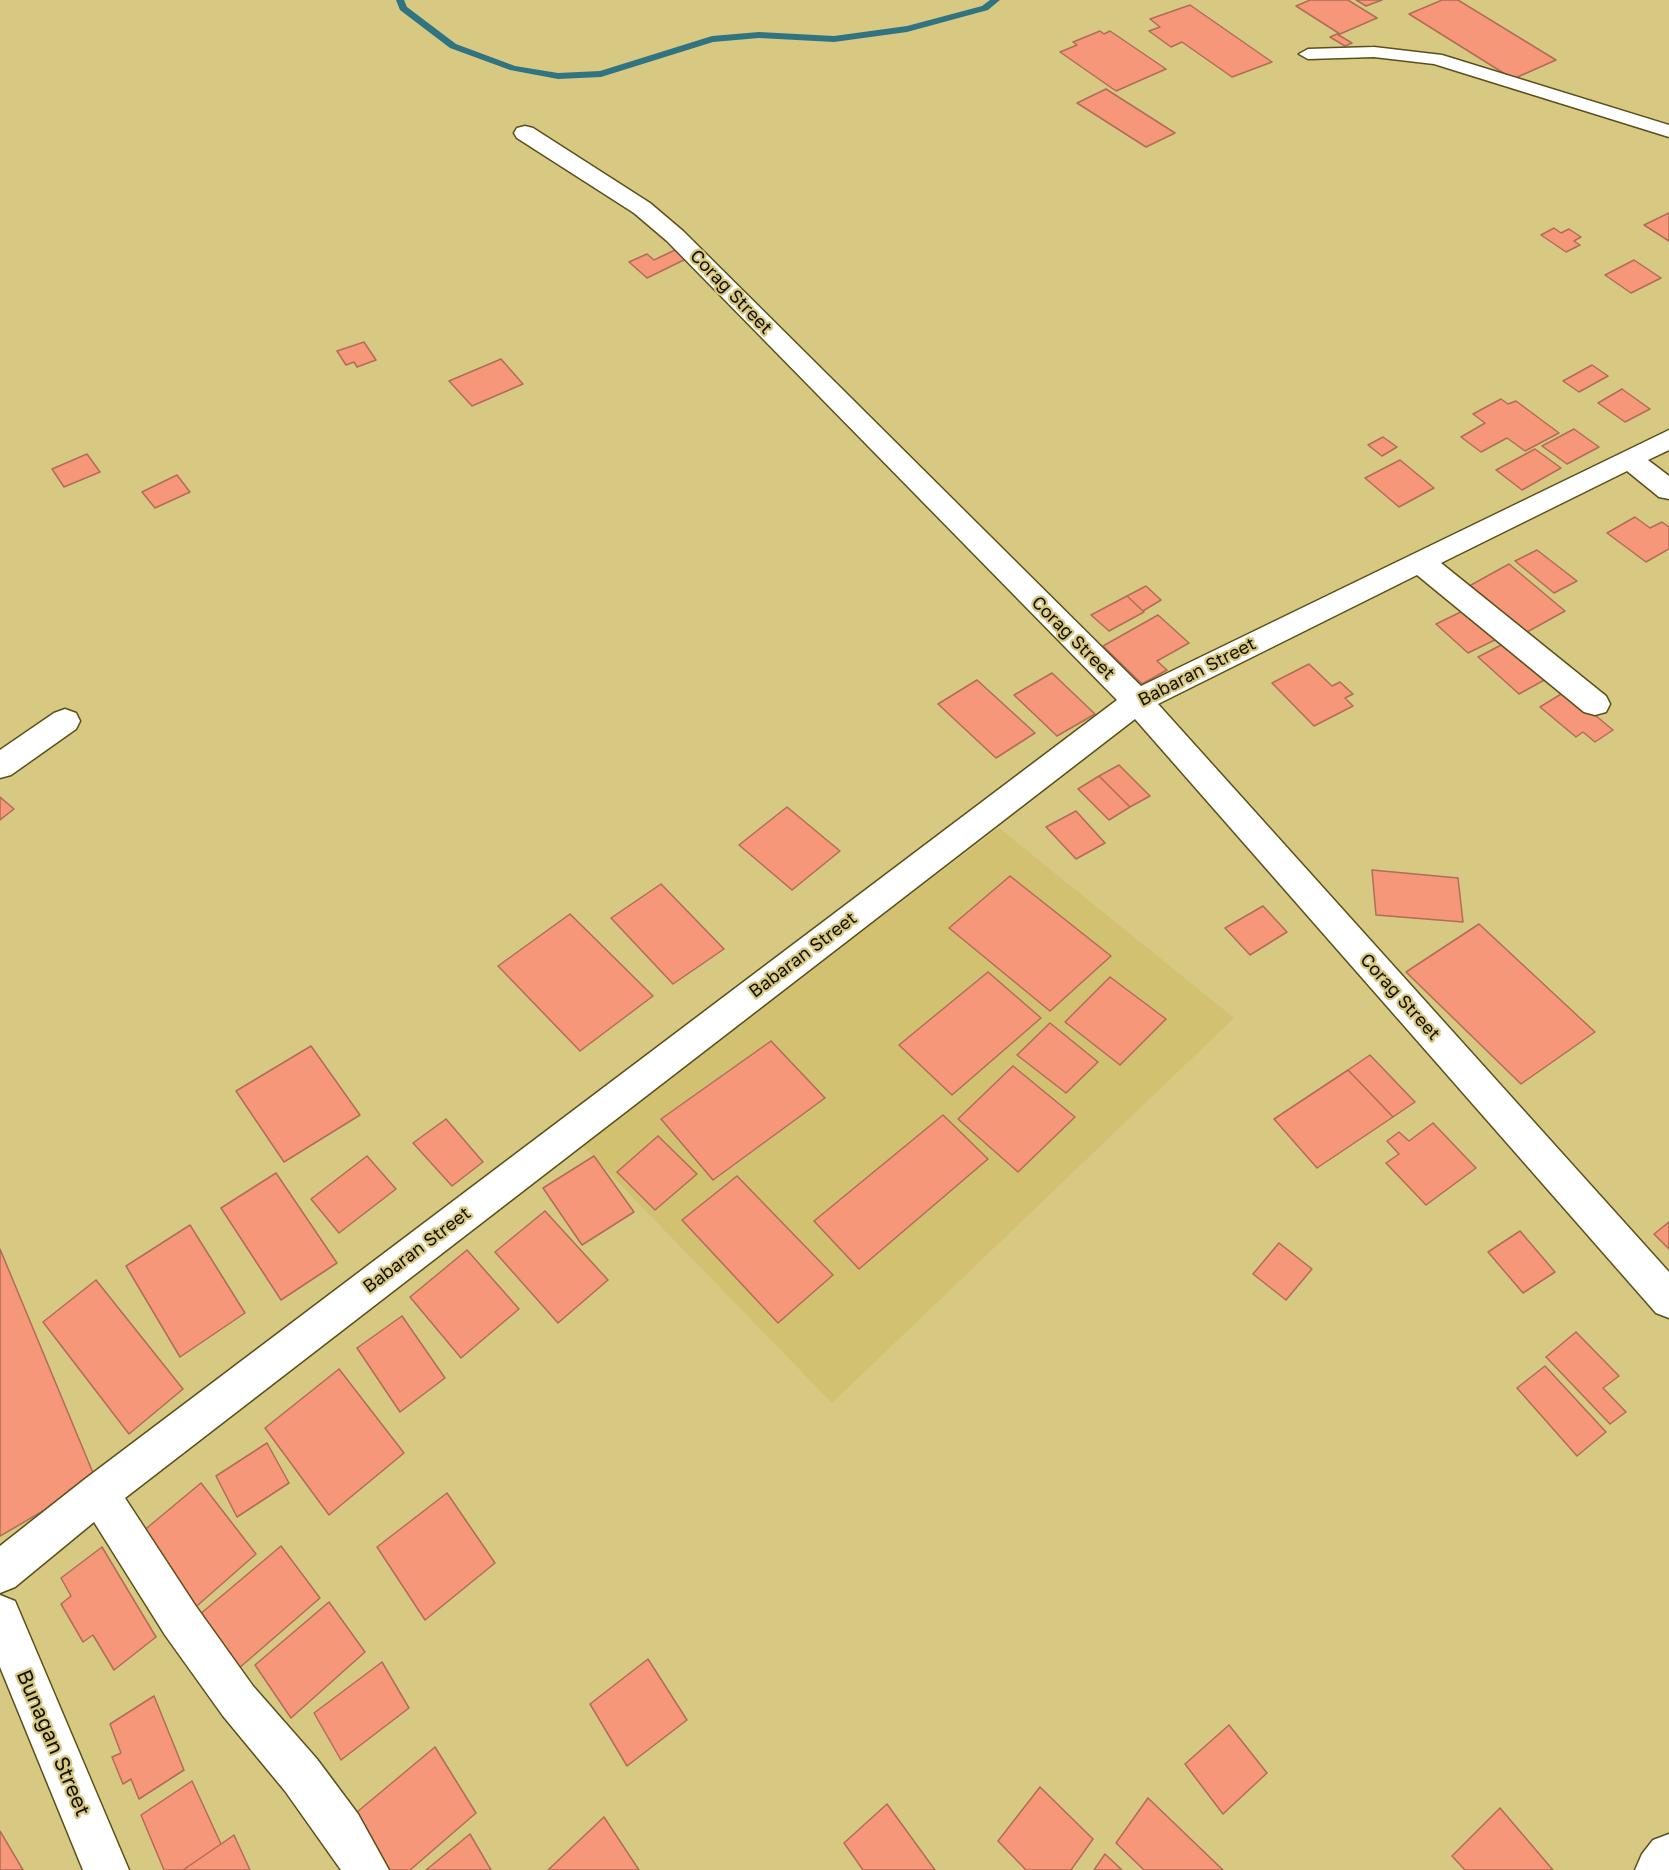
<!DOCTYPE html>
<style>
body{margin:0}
canvas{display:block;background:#d7c882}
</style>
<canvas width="1669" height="1870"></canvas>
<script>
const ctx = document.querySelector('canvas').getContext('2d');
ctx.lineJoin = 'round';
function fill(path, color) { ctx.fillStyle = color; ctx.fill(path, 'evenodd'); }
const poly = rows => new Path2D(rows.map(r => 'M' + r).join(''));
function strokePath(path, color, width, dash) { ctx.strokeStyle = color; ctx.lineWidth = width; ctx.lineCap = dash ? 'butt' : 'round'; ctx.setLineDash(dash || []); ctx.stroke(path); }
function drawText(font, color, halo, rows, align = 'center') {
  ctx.font = font + ' "Golos Text",sans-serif'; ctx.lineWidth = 4.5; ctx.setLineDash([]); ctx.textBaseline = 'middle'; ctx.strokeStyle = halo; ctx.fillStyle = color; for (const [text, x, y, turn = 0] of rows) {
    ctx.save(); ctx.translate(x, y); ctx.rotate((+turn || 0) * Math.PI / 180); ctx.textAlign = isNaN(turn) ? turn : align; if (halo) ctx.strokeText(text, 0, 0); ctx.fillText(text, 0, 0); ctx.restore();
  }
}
fill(poly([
 [999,828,1234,1018,832,1403,581,1144]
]), '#d1c171');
fill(poly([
 [396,0,404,0,407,7,456,44,515,66,558,73,600,71,712,36,759,32,834,36,907,26,982,6,990,0,1000,0,988,10,907,32,834,42,759,38,713,42,601,77,558,79,510,70,450,48,400,10,396,0]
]), '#307481');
const building = poly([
 [1310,0,1348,0,1377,18,1340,34,1296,6,1310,0],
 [1356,0,1382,0,1366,6,1356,0],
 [1442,0,1458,0,1556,60,1513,79,1409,14,1442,0],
 [1190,5,1272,62,1232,77,1182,42,1171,47,1149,31,1160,27,1150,19,1190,5],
 [1100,31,1104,34,1110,31,1166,69,1116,91,1060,52,1077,45,1073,42,1100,31],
 [1337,34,1352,43,1345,46,1330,37,1337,34],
 [1106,89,1175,133,1146,147,1077,103,1106,89],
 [1669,213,1669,241,1644,225,1669,213],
 [1554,228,1561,233,1569,229,1581,237,1574,241,1580,245,1566,252,1541,235,1554,228],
 [677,249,688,258,647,278,629,262,647,254,654,260,677,249],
 [1634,260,1661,278,1631,293,1605,275,1634,260],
 [364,342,376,360,357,367,354,362,346,365,337,351,364,342],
 [501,359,523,384,472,406,449,381,501,359],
 [1592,365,1608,376,1579,392,1563,381,1592,365],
 [1622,389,1650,409,1625,422,1598,403,1622,389],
 [1501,399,1508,404,1516,401,1559,433,1525,451,1507,438,1481,452,1461,437,1485,423,1473,414,1501,399],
 [1574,429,1599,447,1567,464,1542,446,1574,429],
 [1383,437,1397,447,1382,456,1368,445,1383,437],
 [1535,449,1561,468,1522,490,1496,470,1535,449],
 [87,454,100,472,64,487,52,469,87,454],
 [1400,460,1434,488,1399,507,1365,478,1400,460],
 [177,475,190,492,155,508,142,492,177,475],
 [1635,517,1650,528,1662,522,1669,527,1669,549,1646,562,1607,533,1635,517],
 [1537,550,1577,581,1554,593,1515,561,1537,550],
 [1509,564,1565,611,1518,637,1462,590,1509,564],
 [1146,586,1161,600,1143,611,1127,596,1146,586],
 [1127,596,1144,612,1109,631,1091,615,1127,596],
 [1469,608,1501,637,1468,653,1436,624,1469,608],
 [1158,615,1189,643,1157,661,1167,670,1142,684,1103,646,1158,615],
 [1507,642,1548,678,1519,694,1478,657,1507,642],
 [1309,664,1332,686,1340,682,1353,694,1345,698,1353,706,1314,726,1272,683,1309,664],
 [1052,673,1095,714,1057,736,1014,695,1052,673],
 [977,680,1035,733,996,758,938,704,977,680],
 [1566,691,1613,730,1595,742,1583,732,1576,737,1540,707,1566,691],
 [1119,765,1150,796,1130,807,1099,776,1119,765],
 [1099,776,1130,807,1109,820,1078,789,1099,776],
 [0,797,14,809,0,820,0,797],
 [787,807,840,851,792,890,739,845,787,807],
 [1076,811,1105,843,1076,859,1046,827,1076,811],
 [1372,870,1458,878,1463,922,1376,915,1372,870],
 [1010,876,1111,956,1050,1011,949,928,1010,876],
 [661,884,724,949,673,984,611,918,661,884],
 [1263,906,1287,932,1250,955,1225,928,1263,906],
 [570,914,653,996,580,1051,498,966,570,914],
 [1479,924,1595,1032,1521,1084,1406,972,1479,924],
 [988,972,1041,1018,952,1095,899,1045,988,972],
 [1110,977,1166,1019,1120,1065,1065,1022,1110,977],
 [1050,1023,1098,1062,1066,1093,1017,1055,1050,1023],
 [771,1041,825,1098,713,1180,661,1119,771,1041],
 [311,1046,360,1115,284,1162,236,1091,311,1046],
 [1370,1055,1415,1102,1393,1117,1348,1070,1370,1055],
 [1013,1066,1075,1117,1018,1172,958,1119,1013,1066],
 [1348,1070,1393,1117,1317,1168,1274,1119,1348,1070],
 [943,1115,988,1159,859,1269,814,1221,943,1115],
 [446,1119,483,1162,452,1186,413,1143,446,1119],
 [1433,1123,1476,1168,1426,1205,1386,1163,1399,1154,1387,1141,1399,1132,1409,1141,1433,1123],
 [658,1136,697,1174,655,1210,617,1172,658,1136],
 [367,1156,396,1189,339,1233,311,1199,367,1156],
 [594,1156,634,1212,582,1245,543,1188,594,1156],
 [276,1173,337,1263,281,1300,221,1208,276,1173],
 [737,1176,833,1275,778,1323,682,1220,737,1176],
 [545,1211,608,1280,558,1323,495,1252,545,1211],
 [1669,1222,1669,1249,1654,1234,1669,1222],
 [190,1225,245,1313,180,1357,126,1266,190,1225],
 [1520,1231,1555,1272,1523,1293,1488,1252,1520,1231],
 [1279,1243,1312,1269,1286,1300,1253,1274,1279,1243],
 [0,1249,96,1480,0,1536,0,1249],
 [467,1250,519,1309,461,1358,410,1297,467,1250],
 [96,1280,183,1389,129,1434,43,1322,96,1280],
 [402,1316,445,1378,400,1412,357,1348,402,1316],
 [1576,1332,1619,1376,1603,1388,1626,1412,1610,1424,1546,1357,1576,1332],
 [1545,1366,1606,1432,1577,1456,1517,1388,1545,1366],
 [339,1369,404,1453,329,1515,265,1428,339,1369],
 [267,1443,289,1483,237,1517,216,1476,267,1443],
 [201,1483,256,1554,190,1612,136,1537,201,1483],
 [447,1493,495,1563,425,1620,377,1547,447,1493],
 [281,1546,320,1598,238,1669,199,1615,281,1546],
 [102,1547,156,1637,114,1670,93,1635,83,1642,61,1604,71,1596,61,1578,102,1547],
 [329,1602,365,1652,291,1718,255,1665,329,1602],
 [648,1659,687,1720,627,1766,590,1704,648,1659],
 [382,1662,409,1708,341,1760,314,1713,382,1662],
 [154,1696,184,1770,139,1799,131,1779,123,1784,112,1757,121,1753,110,1724,154,1696],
 [1229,1725,1267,1773,1223,1814,1185,1764,1229,1725],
 [435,1747,476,1813,410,1870,382,1870,351,1817,435,1747],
 [192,1781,221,1844,183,1870,164,1870,141,1815,192,1781],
 [1040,1787,1093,1839,1071,1870,1026,1870,998,1841,1040,1787],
 [1148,1798,1223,1870,1144,1870,1116,1843,1148,1798],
 [887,1804,935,1870,863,1870,844,1843,887,1804],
 [1500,1808,1553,1870,1465,1870,1452,1856,1500,1808],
 [604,1817,639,1870,548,1870,604,1817],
 [0,1831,23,1870,0,1870,0,1831],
 [470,1834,491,1870,426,1870,470,1834],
 [234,1835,250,1870,183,1870,221,1844,234,1835],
 [1105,1854,1122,1870,1094,1870,1105,1854]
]);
fill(building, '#f6977a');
strokePath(building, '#b06d58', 1.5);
const service = poly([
 [1374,47,1442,55,1669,125,1669,137,1434,64,1374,57,1308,59,1299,54,1308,49,1374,47]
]);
const minor = poly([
 [525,126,533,128,650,203,683,231,1141,686,1669,430,1669,450,1648,460,1669,476,1669,499,1659,497,1627,471,1441,563,1606,696,1610,704,1606,712,1595,715,1584,712,1417,575,1158,704,1669,1272,1669,1318,1656,1313,1135,719,125,1498,195,1605,253,1686,317,1759,358,1814,389,1870,341,1870,285,1791,223,1716,165,1635,94,1522,15,1587,0,1593,0,1546,85,1479,1117,700,667,241,634,213,517,138,514,133,517,128,525,126],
 [65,709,76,713,80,721,76,729,11,775,0,778,0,750,54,713,65,709],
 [1669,1834,1669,1870,1635,1870,1642,1854,1653,1840,1669,1834]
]);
const secondary = poly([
 [0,1595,15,1601,129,1870,83,1870,0,1667,0,1595]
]);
strokePath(service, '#5b501a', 3);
strokePath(minor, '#5b501a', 3);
strokePath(secondary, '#5b501a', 3);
fill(service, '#fff');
fill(minor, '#fff');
fill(secondary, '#fff');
drawText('18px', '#151000', '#d7c882', [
 ["Corag Street",731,292,46],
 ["Corag Street",1073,638,45],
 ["Babaran Street",1197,672,-27],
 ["Babaran Street",803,955,-37],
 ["Corag Street",1400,997,48],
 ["Babaran Street",417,1250,-37]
]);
drawText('21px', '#151000', '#d7c882', [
 ["Bunagan Street",53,1743,67]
]);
</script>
